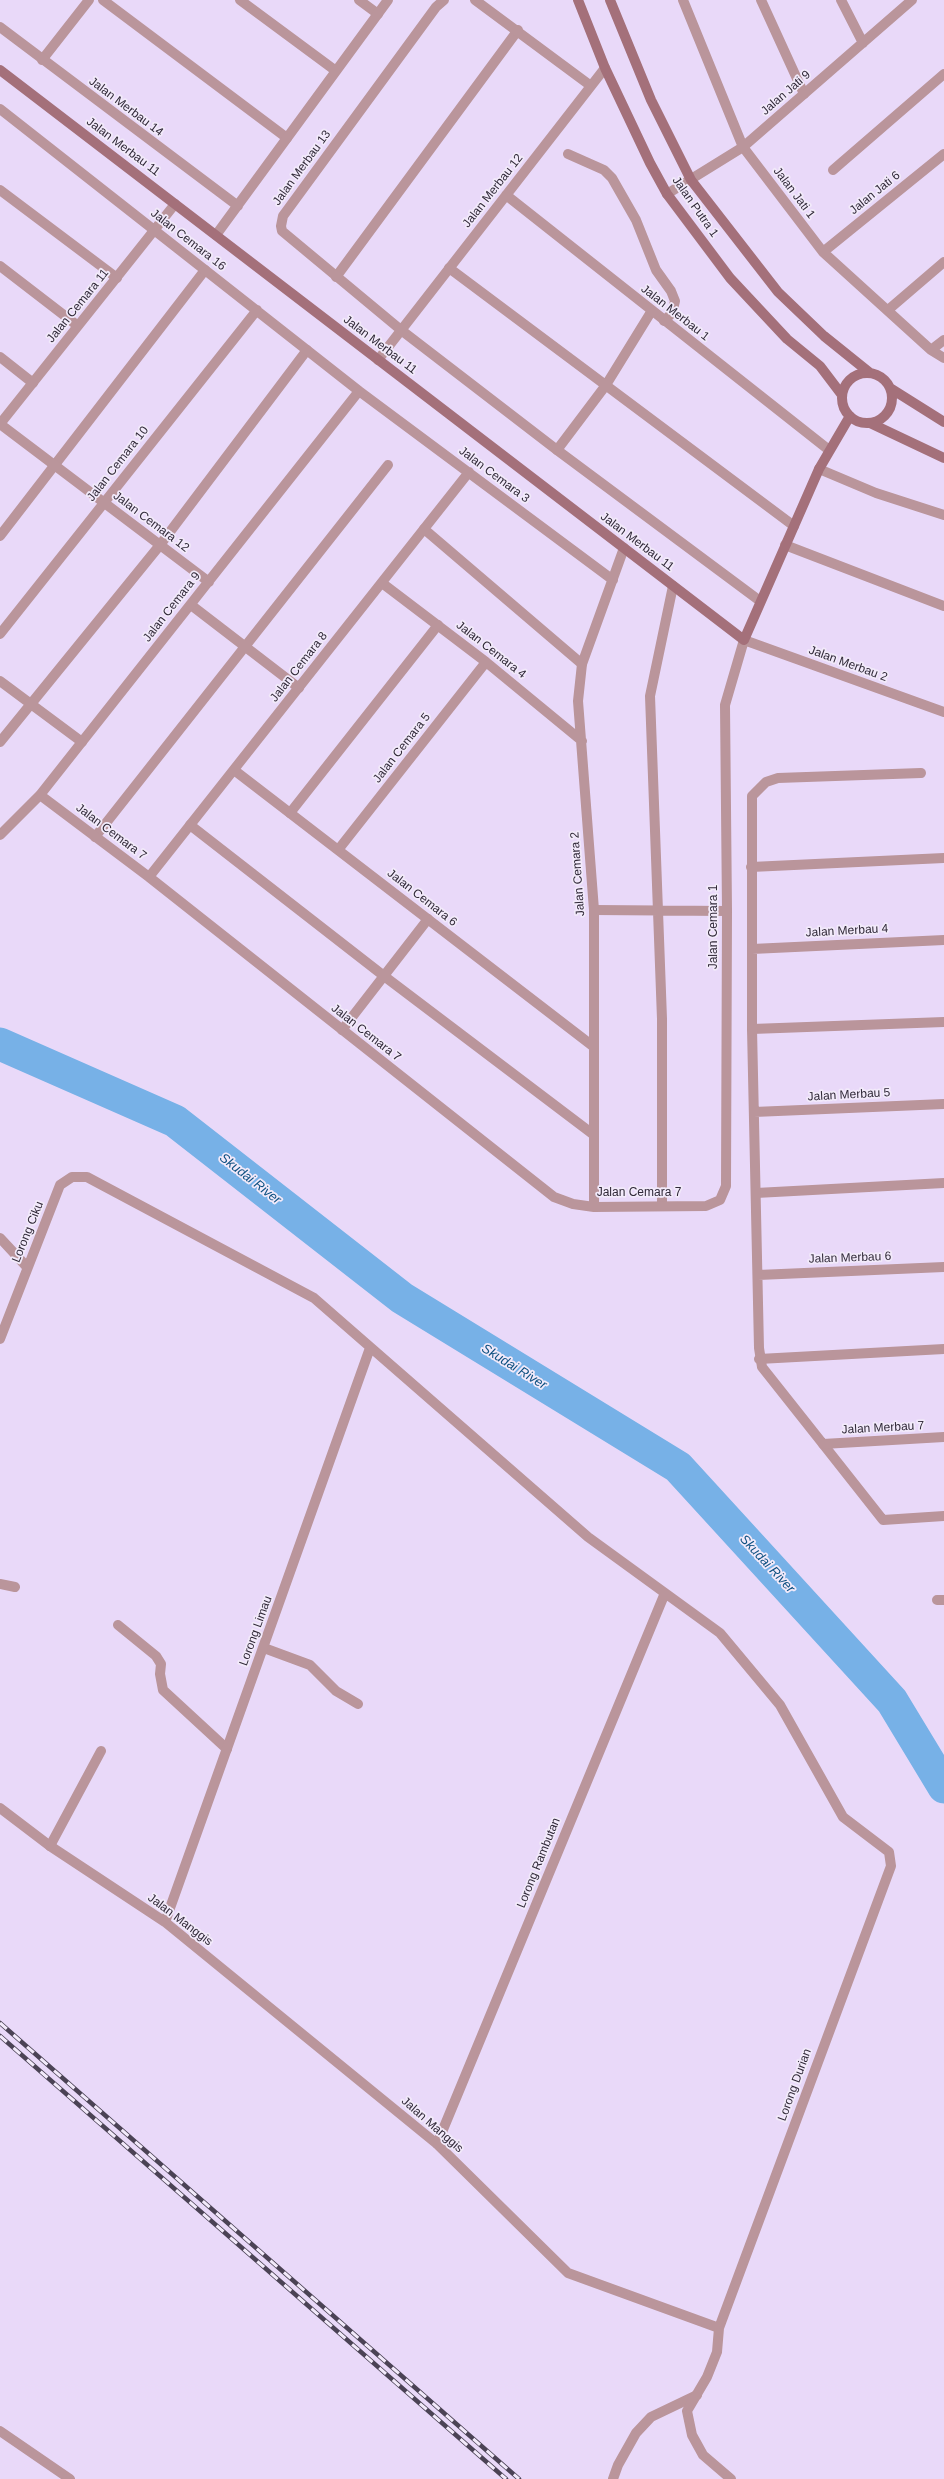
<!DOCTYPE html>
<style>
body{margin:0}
canvas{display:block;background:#e9d9f9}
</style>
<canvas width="944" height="2479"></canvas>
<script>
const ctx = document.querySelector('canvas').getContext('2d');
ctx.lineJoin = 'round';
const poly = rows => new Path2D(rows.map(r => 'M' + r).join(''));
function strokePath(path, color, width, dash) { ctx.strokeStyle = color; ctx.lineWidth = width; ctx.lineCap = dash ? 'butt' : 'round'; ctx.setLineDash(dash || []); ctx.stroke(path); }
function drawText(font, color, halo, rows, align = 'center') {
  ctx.font = font + ' Arial,sans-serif'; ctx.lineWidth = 3.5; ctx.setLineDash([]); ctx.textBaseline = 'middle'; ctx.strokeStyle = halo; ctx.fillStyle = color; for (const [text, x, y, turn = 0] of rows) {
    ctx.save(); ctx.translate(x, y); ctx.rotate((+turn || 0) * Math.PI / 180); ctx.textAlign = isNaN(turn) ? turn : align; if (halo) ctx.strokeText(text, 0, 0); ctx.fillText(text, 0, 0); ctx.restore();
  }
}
strokePath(poly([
 [0,1044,175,1121,402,1298,678,1467,892,1701,944,1787]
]), '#77b1e7', 33);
strokePath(poly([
 [103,0,287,138],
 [359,0,378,14],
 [761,0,804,94],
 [42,60,89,0],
 [568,154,604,170,612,178,636,220,656,270,671,291,675,301,672,313,664,321],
 [833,170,944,74],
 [0,190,117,278],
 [449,268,794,526],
 [336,277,518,30],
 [888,310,944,262],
 [0,357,33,383],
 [557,450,606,385,651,312],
 [424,529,582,664],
 [0,536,205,270],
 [785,545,944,606],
 [191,605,299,688],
 [0,681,82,742],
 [0,742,160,545,307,350],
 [290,813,438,625],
 [190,825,384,976,594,1135],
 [95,837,388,465],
 [751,867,944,858],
 [594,910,727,911],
 [752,1029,944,1022],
 [342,1030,428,919],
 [756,1193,944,1183],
 [662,1206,662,1019,650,696,673,586],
 [759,1359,944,1349],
 [823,1444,883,1520,944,1516],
 [0,1584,15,1587],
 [118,1625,156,1656,161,1664,160,1674,163,1690,227,1749],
 [264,1648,310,1665,336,1691,358,1704],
 [50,1846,101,1751],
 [613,2479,618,2465,636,2433,651,2417,697,2395]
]), '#ba959b', 10);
strokePath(poly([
 [240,0,336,71],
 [444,0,436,7,283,216,281,226,282,231,401,330,557,450,760,601],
 [475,0,591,86],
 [683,0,743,147,823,252,931,350,944,358],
 [841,0,863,43],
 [0,27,238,206],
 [0,109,359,391,613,580],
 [667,194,743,147,912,0],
 [506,195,829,450],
 [216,235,388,0],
 [823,252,944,154],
 [0,266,78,326],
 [931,350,944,340],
 [378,360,605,68],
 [0,424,175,204],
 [0,424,209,582],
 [819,469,876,493,944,515],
 [382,583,486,662,582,741],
 [0,634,257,310],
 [234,770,594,1047],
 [921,773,778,778,766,782,752,796,752,1029,759,1348,762,1367,823,1444,944,1437],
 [40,795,149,877,554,1197,573,1204,594,1207,706,1206,720,1200,726,1186,727,911,725,705,744,640,944,712],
 [0,835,40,795,359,391],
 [338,850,486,662],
 [149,877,469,472],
 [752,949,944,940],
 [754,1112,944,1104],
 [594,1207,594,910,578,701,582,664,624,548],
 [0,1238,27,1267],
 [758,1275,944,1267],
 [0,1339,60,1185,72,1177,87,1177,314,1298,588,1537,720,1633,780,1705,843,1817,889,1852,891,1866,719,2328],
 [937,1600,944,1600],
 [0,1808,50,1846,165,1922,437,2144,568,2273,719,2328,717,2352,707,2377,687,2411,692,2435,703,2455,731,2479],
 [165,1922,370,1348],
 [437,2144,665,1593],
 [0,2431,70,2479]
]), '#ba959b', 10);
strokePath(poly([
 [578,0,605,68,650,163,667,194,730,278,787,339,820,366,842,395],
 [610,0,651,100,691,180,778,292,824,336,870,373],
 [0,70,744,640,819,469,850,416],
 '842 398a25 25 0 1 1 50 0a25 25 0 1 1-50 0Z',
 [890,388,944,422],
 [870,423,944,458]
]), '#a4707a', 10);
const rail = poly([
 [0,2023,519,2479],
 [0,2036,506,2479]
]);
strokePath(rail, '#4b4355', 4.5);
strokePath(rail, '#f2eafa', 3, [9]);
drawText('12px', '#302938', '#f2eafa', [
 ["Jalan Jati 9",786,93,-41],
 ["Jalan Merbau 14",126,107,37],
 ["Jalan Merbau 11",123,147,37],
 ["Jalan Merbau 13",302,168,-54],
 ["Jalan Merbau 12",493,191,-52],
 ["Jalan Jati 1",794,193,53],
 ["Jalan Jati 6",875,193,-39],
 ["Jalan Putra 1",695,207,55],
 ["Jalan Cemara 16",188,240,38],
 ["Jalan Cemara 11",78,306,-51],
 ["Jalan Merbau 1",675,313,38],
 ["Jalan Merbau 11",380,345,37],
 ["Jalan Cemara 10",118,464,-52],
 ["Jalan Cemara 3",494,475,37],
 ["Jalan Cemara 12",151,522,37],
 ["Jalan Merbau 11",637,542,37],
 ["Jalan Cemara 9",172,607,-52],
 ["Jalan Cemara 4",491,650,38],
 ["Jalan Merbau 2",848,664,20],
 ["Jalan Cemara 8",299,667,-52],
 ["Jalan Cemara 5",402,748,-52],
 ["Jalan Cemara 7",111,832,37],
 ["Jalan Cemara 2",578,874,-94],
 ["Jalan Cemara 6",422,898,38],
 ["Jalan Cemara 1",714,927,-90],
 ["Jalan Merbau 4",847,931,-3],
 ["Jalan Cemara 7",366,1033,38],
 ["Jalan Merbau 5",849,1095,-3],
 ["Jalan Cemara 7",639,1193],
 ["Lorong Ciku",28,1232,-68],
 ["Jalan Merbau 6",850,1258,-2],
 ["Jalan Merbau 7",883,1428,-3],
 ["Lorong Limau",256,1631,-70],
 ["Lorong Rambutan",539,1863,-68],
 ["Jalan Manggis",180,1920,37],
 ["Lorong Durian",795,2085,-70],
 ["Jalan Manggis",432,2125,41]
]);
drawText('italic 13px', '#0d5081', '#f2eafa', [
 ["Skudai River",250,1179,38],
 ["Skudai River",514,1367,32],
 ["Skudai River",767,1564,47]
]);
</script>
